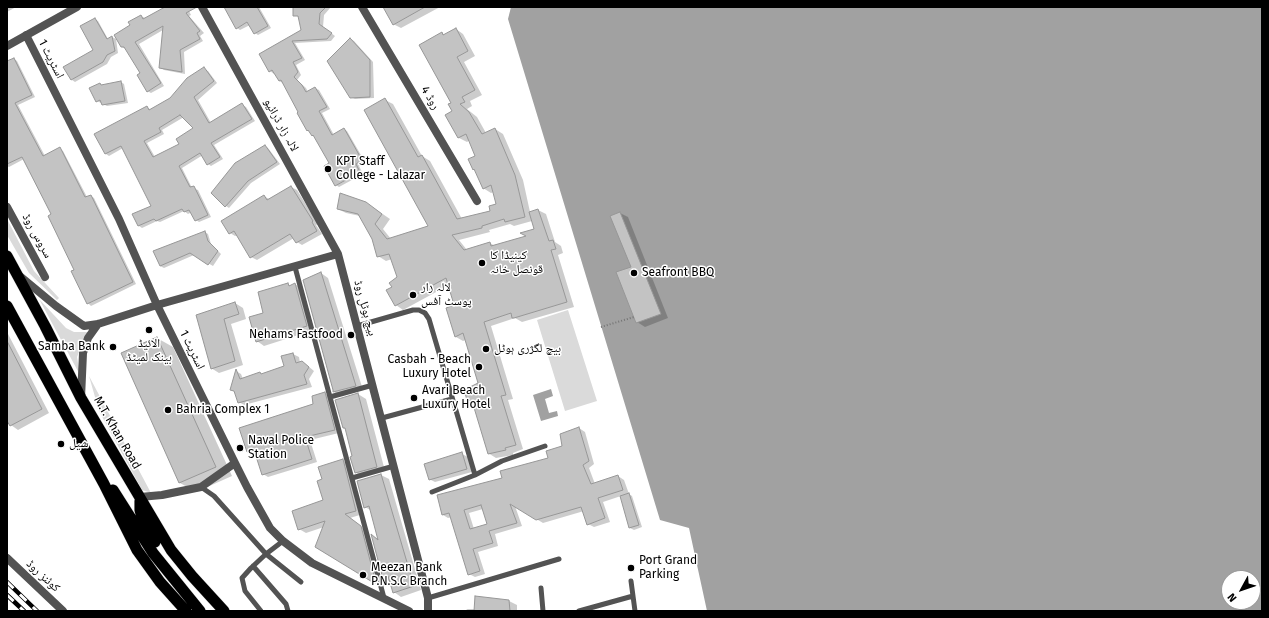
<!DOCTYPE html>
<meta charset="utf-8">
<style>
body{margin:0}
#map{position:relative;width:1269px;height:618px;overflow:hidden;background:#fff;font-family:"Fira Sans",sans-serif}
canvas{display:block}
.frame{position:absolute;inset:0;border:8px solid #000;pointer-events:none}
.north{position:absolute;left:1221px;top:570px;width:40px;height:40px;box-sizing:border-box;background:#fff;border:1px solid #999;border-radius:50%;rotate:230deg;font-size:11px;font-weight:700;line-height:16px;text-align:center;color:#000}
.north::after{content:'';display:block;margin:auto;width:14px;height:18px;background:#000;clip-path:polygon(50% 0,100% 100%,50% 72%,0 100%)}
</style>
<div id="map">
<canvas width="1269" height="618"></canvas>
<div class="frame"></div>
<div class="north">N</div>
</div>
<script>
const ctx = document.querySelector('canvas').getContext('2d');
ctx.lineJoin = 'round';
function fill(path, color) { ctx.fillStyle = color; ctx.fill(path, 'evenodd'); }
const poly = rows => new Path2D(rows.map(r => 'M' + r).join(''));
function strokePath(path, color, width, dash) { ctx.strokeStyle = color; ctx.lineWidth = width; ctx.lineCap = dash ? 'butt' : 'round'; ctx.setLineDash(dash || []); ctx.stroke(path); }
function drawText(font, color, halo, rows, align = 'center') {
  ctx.font = font + ' "Fira Sans","Noto Naskh Arabic",sans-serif'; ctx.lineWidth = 3; ctx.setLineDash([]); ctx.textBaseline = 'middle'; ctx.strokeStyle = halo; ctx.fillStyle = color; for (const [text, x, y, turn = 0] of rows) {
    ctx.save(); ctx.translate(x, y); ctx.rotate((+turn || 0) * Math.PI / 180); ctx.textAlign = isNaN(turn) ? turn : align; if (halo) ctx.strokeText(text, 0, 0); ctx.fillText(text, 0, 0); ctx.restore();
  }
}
fill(poly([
 [7,219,34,271,59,298,57,300,29,273,7,235],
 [39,299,66,328,74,332,92,332,84,339,77,357,80,375],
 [568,310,597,401,565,411,537,320],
 [89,376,151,493,142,490,99,411]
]), '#dadada');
fill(poly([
 [511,7,1262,7,1262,611,707,611,689,528,660,520,508,19],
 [1229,578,1253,578,1253,602,1229,602],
 [551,389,553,396,545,399,549,413,557,411,558,416,541,421,533,395]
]), '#a1a1a1');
fill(poly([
 [7,7,16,7,7,12],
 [162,7,187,7,191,15,189,16,204,33,200,36,203,41,184,52,185,74,164,70,160,67,163,30,139,44,164,86,151,93,147,91,142,73,126,49,122,47,131,25,141,16,145,18,163,9],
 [225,7,259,7,271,28,258,35,255,33,250,25,240,30,237,28],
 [294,7,331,7,324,15,323,27,335,36,331,41,295,43,305,60,296,65,301,75,297,80,306,88,308,92,315,88,319,90,330,109,322,113,334,135,344,129,347,131,365,162,359,166,363,174,339,187,336,185,330,164,315,136,307,130,300,112,283,83,279,81,275,73,274,74,270,71,260,54,303,30,300,17,294,15],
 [384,7,440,7,401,28,393,24],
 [95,19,98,21,108,39,112,37,116,39,118,53,111,57,107,64,75,82,72,80,95,50],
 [456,29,463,34,475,56,464,62,482,95,470,101,472,106,467,109,477,117,486,133,495,129,503,134,523,180,530,212,538,210,546,214,555,242,561,246,563,253,558,255,574,307,522,322,515,318,491,326,513,399,508,400,523,449,513,453,513,455,496,458,488,453,474,403,467,399,480,384,466,340,463,341,456,337,456,305,449,285,403,310,396,305,393,287,398,278,392,259,386,261,378,256,372,238,360,216,346,213,338,209,374,208,390,219,383,229,391,239,430,227,385,100,393,104,422,156,430,161,462,219,491,211,497,205,494,192,491,193,483,188,476,171,474,169,477,156,470,140,467,142,459,138,446,116,453,111,442,33,445,35],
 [532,221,535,229,528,236,495,246,490,243,467,250,459,240,490,232,489,230,510,224,514,226],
 [351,39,354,41,373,62,374,98,355,99,351,97],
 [14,59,17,61,35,97,18,105,45,156,60,149,63,151,87,197,91,196,94,198,136,284,91,306,88,303,52,215,24,159,9,167,7,166,7,63],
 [204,69,208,71,217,83,198,100,211,123,242,105,246,107,255,121,214,145,223,159,211,166,208,164,203,155,182,168,192,188,198,190,211,217,199,222,196,220,192,212,188,214,184,211,160,222,157,221,142,228,139,226,134,215,152,206,123,148,109,156,106,154,96,135,147,107,151,110,170,99],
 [184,117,194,128,180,144,155,157,147,143,164,134,162,130],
 [121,82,124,84,128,103,107,106,97,101,102,86],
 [265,146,268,148,280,164,251,183,229,208,226,206,212,193],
 [291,187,297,190,318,224,316,225,322,234,302,245,297,242,294,238,257,260,251,257,238,235,235,236,230,233,264,196,269,199],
 [620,213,628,217,668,318,645,327,637,322,632,267],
 [205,232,208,234,211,244,221,254,213,266,194,255,164,268,160,266],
 [321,273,328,278,363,390,341,396,334,392],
 [288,284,291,286,295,284,303,289,314,330,264,346,257,341,264,313],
 [235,303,243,308,246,319,231,324,243,365,219,373,211,368,197,315],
 [7,332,49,413,18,430,11,425,7,419],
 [157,338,173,347,232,476,196,492,180,483,122,354],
 [293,354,299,357,300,363,308,366,314,371,309,379,312,387,244,405,239,402,236,371,241,374,243,379,260,373,263,375,285,366],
 [324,393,330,396,339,433,310,440,317,462,268,477,263,474,256,454,253,455,248,452,240,428,315,405],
 [358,394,366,399,385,471,363,477,355,472,353,457,346,429,343,428],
 [579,428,585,432,594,464,589,468,595,484,618,476,624,480,629,494,632,496,642,527,634,530,630,528,621,496,603,502,610,522,594,527,588,524,584,511,543,523,515,506,522,526,495,534,498,546,478,552,485,574,475,577,469,574,452,517,448,518,443,515,504,479,549,458,563,446],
 [483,509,488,525,474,529,469,513],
 [462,454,468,457,472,472,435,482,429,479],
 [342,460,349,464,363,514,350,518,367,531,382,586,316,547,324,527,306,533,299,529,324,500,323,479],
 [381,475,389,479,421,590,401,597,394,592,391,582,384,578,373,536,380,540,372,511,365,507],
 [509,601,517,605,517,611,469,611,466,609,475,609]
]), '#0003');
const building = poly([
 [165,7,197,7,186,13,200,31,197,33,200,39,180,50,182,72,159,68,163,26,135,42,161,83,147,92,137,75,140,73,124,47,121,47,114,35,130,25,128,22,141,15,143,19,165,7],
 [224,7,257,7,268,26,254,34,247,22,236,29,224,7],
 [293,7,326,7,320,13,319,24,332,33,327,39,292,41,302,58,293,62,298,72,294,77,302,85,306,92,315,87,327,107,319,111,332,135,344,128,362,160,356,164,360,172,335,186,324,166,329,163,313,135,312,136,308,130,307,131,297,113,298,112,281,80,279,81,272,70,269,72,259,54,301,30,298,16,293,16,293,7],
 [383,7,425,7,393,25,383,7],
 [95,18,107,39,112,36,115,51,107,55,103,62,71,80,63,67,93,50,80,26,95,18],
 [456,28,468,51,457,57,475,90,462,97,465,102,460,104,469,112,482,134,495,128,515,175,525,217,505,222,504,219,482,226,482,228,452,235,464,250,490,242,491,246,526,236,520,233,534,229,529,212,538,209,549,241,553,240,556,249,551,250,567,302,514,318,512,318,511,313,484,322,506,395,501,396,516,445,505,448,506,450,488,454,472,401,467,400,464,390,478,383,463,333,455,337,446,308,454,305,446,278,395,306,386,290,392,287,389,283,397,277,389,254,377,257,372,239,358,214,337,209,340,193,366,202,382,214,375,224,387,239,428,226,364,110,385,98,418,157,422,155,457,219,490,211,489,206,496,204,491,185,483,189,474,169,473,170,468,159,475,156,466,134,458,138,445,115,452,111,448,104,451,103,419,45,442,32,443,35,456,28],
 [350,38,370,60,370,97,350,98,327,61,350,38],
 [14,58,32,95,15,103,43,156,60,147,85,197,91,195,133,282,87,304,71,271,74,270,48,216,51,214,22,157,7,164,7,61,14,58],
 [204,67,214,81,194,97,209,123,242,103,252,119,211,143,220,157,207,165,200,153,179,166,190,187,194,186,208,215,195,221,189,210,184,212,182,209,156,221,154,219,138,226,132,214,151,206,121,146,105,154,94,134,147,106,149,110,170,98,187,78,204,67],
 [180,115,193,128,176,139,179,144,153,157,144,141,161,132,159,128,180,115],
 [121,81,125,101,102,105,100,100,96,102,89,88,100,83,101,85,121,81],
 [265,145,277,162,248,181,225,207,211,193,235,163,265,145],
 [291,186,313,221,312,222,317,231,296,243,290,234,250,258,234,231,229,234,221,221,264,195,267,200,291,186],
 [620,212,661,314,636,323,616,272,631,267,610,216,620,212],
 [205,231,208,241,218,251,208,265,190,253,160,266,153,251,205,231],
 [321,272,356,386,333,392,333,390,303,280,321,272],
 [288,283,289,286,295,283,307,326,256,342,249,317,263,313,258,292,288,283],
 [235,302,239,314,224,319,235,361,211,369,196,315,235,302],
 [157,337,216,467,179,483,121,353,157,337],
 [7,341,42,409,10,426,7,421,7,341],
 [293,353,296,363,302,361,309,367,304,375,307,384,238,403,234,391,230,390,236,369,240,379,260,372,261,374,284,366,281,356,293,353],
 [325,392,335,430,305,437,312,459,262,475,254,450,247,452,239,428,313,404,312,396,325,392],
 [358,393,377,467,355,473,350,457,352,456,345,428,343,428,335,400,358,393],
 [579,427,589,461,583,465,591,484,618,475,623,490,598,498,605,518,587,525,581,507,536,520,510,504,517,523,489,531,493,543,473,549,480,571,468,575,449,513,442,515,437,495,502,478,500,471,548,458,546,451,562,446,560,434,579,427],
 [481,505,487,524,470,529,464,510,481,505],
 [462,452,467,469,429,480,424,464,462,452],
 [343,459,356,511,345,514,361,526,376,583,374,583,315,547,325,521,298,530,292,511,323,500,317,481,322,479,318,467,343,459],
 [381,474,414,586,393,593,388,576,383,579,371,534,378,540,369,506,364,508,357,481,381,474],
 [629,493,639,525,629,528,620,496,629,493],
 [475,596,509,600,510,611,474,611,475,596]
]);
fill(building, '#c3c3c3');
strokePath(building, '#979797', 1);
const trunk = poly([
 [7,256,45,326,81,398,171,550,192,576,224,611],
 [7,306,104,484,137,550,160,582,186,611],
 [113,490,153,553,200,611],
 [140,501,140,510,143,522,155,542]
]);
strokePath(trunk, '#dbdbdb', 12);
strokePath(poly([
 [601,327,634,317]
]), '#757575', 2, [1, 2]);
strokePath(poly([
 [295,267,384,598],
 [357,326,413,310,419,310,425,313,429,319,475,475,502,461,545,446],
 [330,397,373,385],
 [382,418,452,399],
 [352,478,394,466],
 [201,487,214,496,266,554,251,568,242,578,245,591,261,611],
 [432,492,475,475],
 [283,541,266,554,301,582],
 [253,566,286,604,288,611],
 [631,581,635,611],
 [541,588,543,611],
 [428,598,559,559],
 [579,611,633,596]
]), '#535353', 5);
strokePath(poly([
 [202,7,338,254,428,598,428,611],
 [362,7,477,201],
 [26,35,119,219,157,305,235,463,247,487,270,528,283,541,312,563,409,611],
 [7,46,77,7],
 [7,207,45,277],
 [21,277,56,306,84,326,98,324,157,305,338,254],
 [81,398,83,353,88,338,98,324],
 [140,497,162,495,201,487,235,463],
 [7,558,63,611]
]), '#535353', 8);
strokePath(trunk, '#000', 11);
const rail = poly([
 [7,582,37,611],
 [7,595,24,611]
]);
strokePath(rail, '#000', 4.5);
strokePath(rail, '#fff', 3, [9]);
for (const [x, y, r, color] of [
 [328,169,4,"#000"],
 [482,263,4,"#000"],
 [634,273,4,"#000"],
 [413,295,4,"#000"],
 [149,330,4,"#000"],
 [351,335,4,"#000"],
 [113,347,4,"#000"],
 [486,349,4,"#000"],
 [479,367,4,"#000"],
 [414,398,4,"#000"],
 [168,410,4,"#000"],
 [61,444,4,"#000"],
 [240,448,4,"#000"],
 [631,568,4,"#000"],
 [363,575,4,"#000"]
]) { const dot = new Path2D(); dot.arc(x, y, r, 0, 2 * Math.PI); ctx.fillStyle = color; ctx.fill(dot); strokePath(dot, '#fff', 1.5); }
drawText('12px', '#000', '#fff', [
 ["اسٹریٹ 1",51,59,63],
 ["روڈ 4",430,98,59],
 ["لالہ زار ڈرائیو",281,125,61],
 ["سروس روڈ",37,236,61],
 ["بیچ ہوٹل روڈ",365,308,75],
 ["اسٹریٹ 1",192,350,64],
 ["M.T. Khan Road",117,433,60],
 ["کوئنز روڈ",43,576,43]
]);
drawText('12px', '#000', '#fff', [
 ["KPT Staff",336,162],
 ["College - Lalazar",336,176],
 ["کینیڈا کا",490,256],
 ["قونصل خانہ",490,270],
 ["Seafront BBQ",642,273],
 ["لالہ زار",421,288],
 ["پوسٹ آفس",421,302],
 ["Nehams Fastfood",343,335,"right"],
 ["الائیڈ",149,344,"center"],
 ["بینک لمیٹڈ",149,358,"center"],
 ["Samba Bank",105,347,"right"],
 ["بیچ لگژری ہوٹل",494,349],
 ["Casbah - Beach",471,360,"right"],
 ["Luxury Hotel",471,374,"right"],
 ["Avari Beach",422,391],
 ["Luxury Hotel",422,405],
 ["Bahria Complex 1",176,410],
 ["Naval Police",248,441],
 ["Station",248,455],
 ["شیل",69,444],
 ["Port Grand",639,561],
 ["Parking",639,575],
 ["Meezan Bank",371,568],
 ["P.N.S.C Branch",371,582]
], 'left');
</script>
